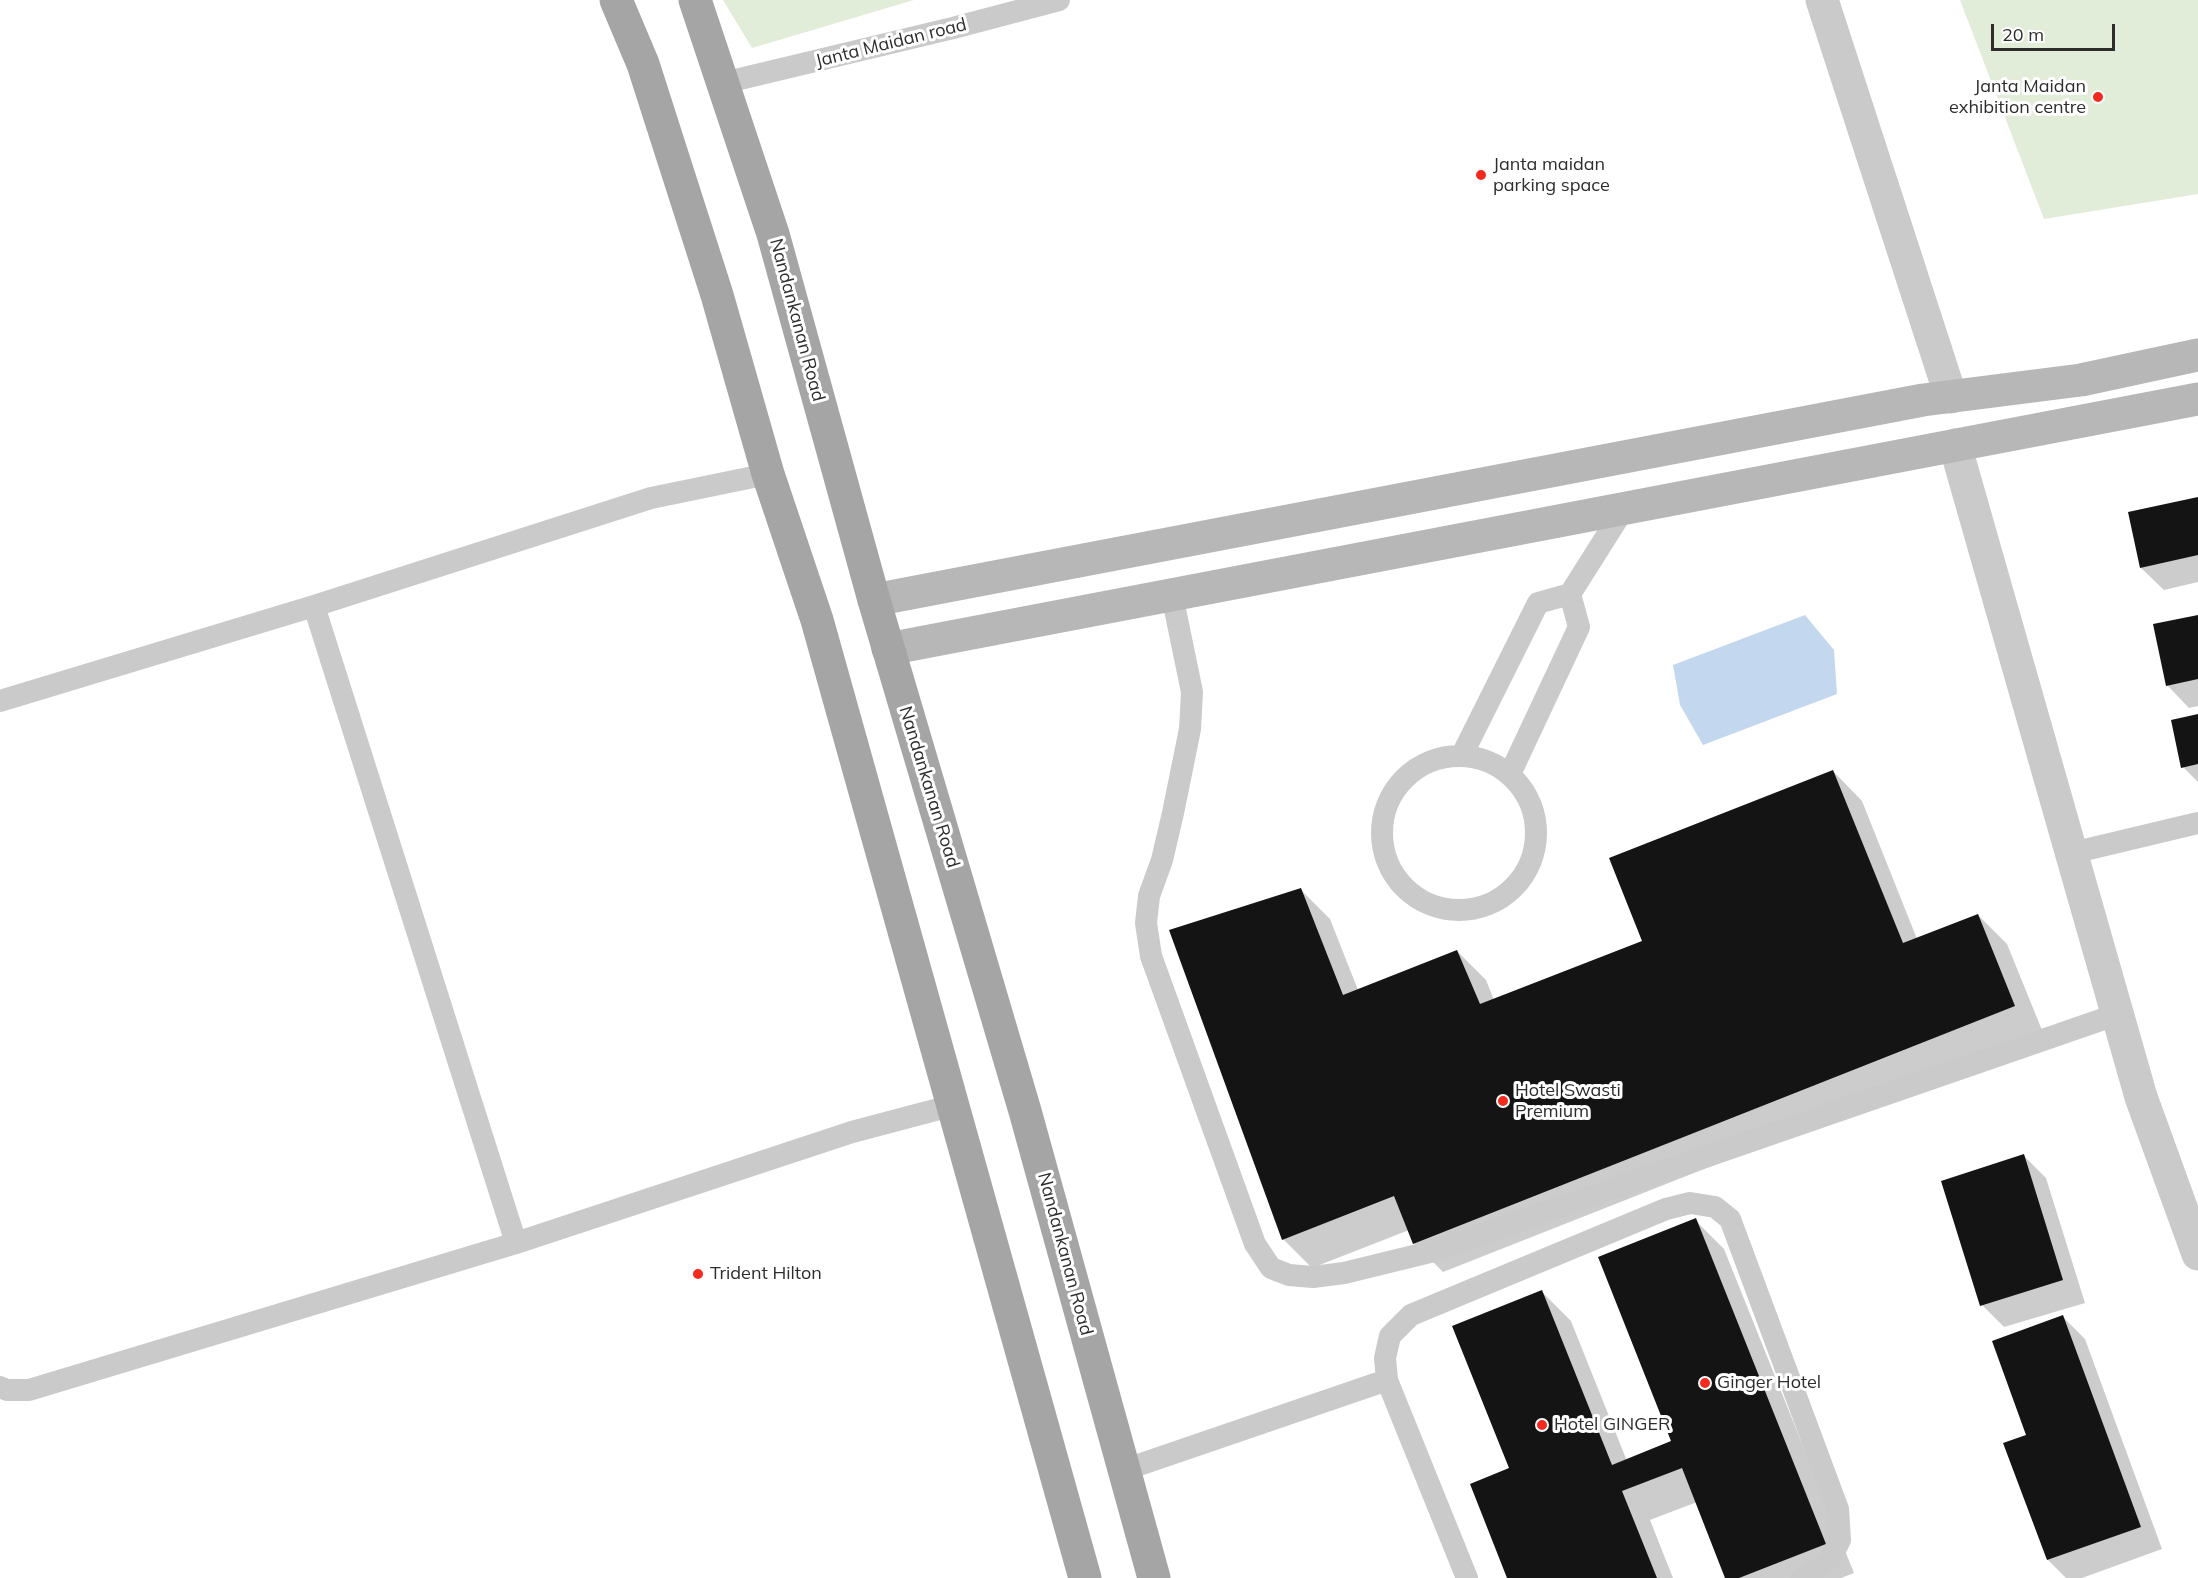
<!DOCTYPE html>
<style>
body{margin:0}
#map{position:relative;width:2198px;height:1578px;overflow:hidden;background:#fff;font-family:Mulish,sans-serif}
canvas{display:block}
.scale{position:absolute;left:1991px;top:24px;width:124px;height:27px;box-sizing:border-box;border:3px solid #2d2d2d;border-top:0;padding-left:8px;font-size:18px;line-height:21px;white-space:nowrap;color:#2d2d2d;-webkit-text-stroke:4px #fff;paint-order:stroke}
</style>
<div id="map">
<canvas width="2198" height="1578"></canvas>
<div class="scale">20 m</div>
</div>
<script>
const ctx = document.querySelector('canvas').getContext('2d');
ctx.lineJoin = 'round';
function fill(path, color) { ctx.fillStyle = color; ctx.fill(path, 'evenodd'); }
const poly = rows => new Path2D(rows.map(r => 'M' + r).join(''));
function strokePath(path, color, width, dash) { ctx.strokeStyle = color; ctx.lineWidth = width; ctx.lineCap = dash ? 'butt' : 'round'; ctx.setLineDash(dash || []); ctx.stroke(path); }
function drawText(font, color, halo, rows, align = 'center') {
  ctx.font = font + ' Mulish,sans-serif'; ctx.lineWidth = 6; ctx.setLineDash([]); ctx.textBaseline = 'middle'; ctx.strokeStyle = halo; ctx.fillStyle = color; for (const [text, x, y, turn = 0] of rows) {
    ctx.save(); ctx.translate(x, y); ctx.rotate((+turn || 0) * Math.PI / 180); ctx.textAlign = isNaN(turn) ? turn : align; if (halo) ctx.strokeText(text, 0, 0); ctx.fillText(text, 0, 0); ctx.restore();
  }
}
fill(poly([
 [723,0,914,0,752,48],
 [1960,0,2198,0,2198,194,2044,219]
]), '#e1ecd9');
fill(poly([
 [1805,615,1834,650,1837,694,1703,745,1680,705,1673,665]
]), '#c3d8ee');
fill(poly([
 [2198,498,2198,582,2164,590,2141,568],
 [2198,616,2198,706,2189,708,2167,685],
 [2198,715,2198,782,2183,767],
 [1833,771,1862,801,1917,939,1978,915,2007,944,2044,1035,1443,1272,1414,1243,1409,1230,1312,1268,1283,1239,1301,890,1330,919,1358,990,1457,951,1486,980,1494,1000,1644,941],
 [2024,1156,2046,1178,2085,1303,2004,1327,1982,1305],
 [1695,1220,1724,1249,1854,1573,1841,1578,1727,1578,1697,1502,1650,1520,1673,1578,1509,1578,1511,1469,1542,1292,1571,1321,1627,1461,1673,1442],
 [2063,1317,2085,1339,2162,1549,2082,1578,2066,1578,2048,1560,2005,1444,2028,1435]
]), '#0003');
fill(poly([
 [2198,497,2198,555,2140,568,2128,512],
 [2198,615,2198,679,2166,686,2153,624],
 [2198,714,2198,764,2181,768,2171,720],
 [1833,770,1903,943,1978,914,2015,1006,1413,1244,1394,1196,1282,1240,1169,930,1301,888,1343,995,1457,950,1480,1004,1642,941,1609,858],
 [2024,1154,2063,1280,1980,1306,1941,1181],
 [1696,1218,1826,1544,1739,1578,1725,1578,1682,1468,1622,1491,1657,1578,1507,1578,1470,1484,1509,1468,1452,1326,1542,1290,1612,1465,1671,1441,1598,1257],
 [2063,1315,2141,1527,2047,1560,2003,1443,2026,1435,1992,1341]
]), '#141414');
strokePath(poly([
 [723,83,953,28,1059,0],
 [1172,595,1192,692,1190,729,1173,813,1162,860,1149,896,1146,923,1151,956,1255,1244,1271,1268,1289,1275,1313,1277,1344,1273,1430,1252,2118,1014],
 [314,606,516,1243],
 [0,701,314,606,651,498,768,474],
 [1462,755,1538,603,1570,594,1625,507],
 '1382 833a77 77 0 1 1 154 0a77 77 0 1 1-154 0Z',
 [1510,774,1579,627,1570,594],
 [2072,853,2198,823],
 [1387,1380,1467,1578],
 [0,1387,7,1390,29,1390,516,1243,852,1132,954,1105],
 [1124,1470,1387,1380,1385,1358,1390,1336,1411,1315,1666,1209,1690,1203,1715,1207,1730,1219,1838,1509,1840,1540,1831,1558,1809,1576,1802,1578]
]), '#cacaca', 22);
strokePath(poly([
 [1822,0,1951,397],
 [1955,445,2141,1097,2198,1254]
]), '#cacaca', 33);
strokePath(poly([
 [874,600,1923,400,2081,380,2198,355],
 [888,649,2198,399]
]), '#b7b7b7', 33);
strokePath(poly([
 [616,0,643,64,717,295,768,474,817,620,1085,1578],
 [695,0,773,234,874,600,1025,1111,1154,1578]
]), '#a5a5a5', 33);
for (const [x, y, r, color] of [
 [2098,97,6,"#f42a1f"],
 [1481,175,6,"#f42a1f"],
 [1503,1101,6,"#f42a1f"],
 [698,1274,6,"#f42a1f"],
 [1705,1383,6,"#f42a1f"],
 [1542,1425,6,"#f42a1f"]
]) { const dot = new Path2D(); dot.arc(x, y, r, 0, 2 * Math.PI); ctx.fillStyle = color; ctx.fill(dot); strokePath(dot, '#fff', 2); }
drawText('18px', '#2d2d2d', '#fff', [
 ["Janta Maidan road",891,43,-14],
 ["Nandankanan Road",797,320,75],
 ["Nandankanan Road",929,787,73],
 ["Nandankanan Road",1065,1254,75]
]);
drawText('18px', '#2d2d2d', '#fff', [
 ["Janta Maidan",2086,87,"right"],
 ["exhibition centre",2086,108,"right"],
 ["Janta maidan",1493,165],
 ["parking space",1493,186],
 ["Hotel Swasti",1515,1091],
 ["Premium",1515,1112],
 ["Trident Hilton",710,1274],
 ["Ginger Hotel",1717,1383],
 ["Hotel GINGER",1554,1425]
], 'left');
</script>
